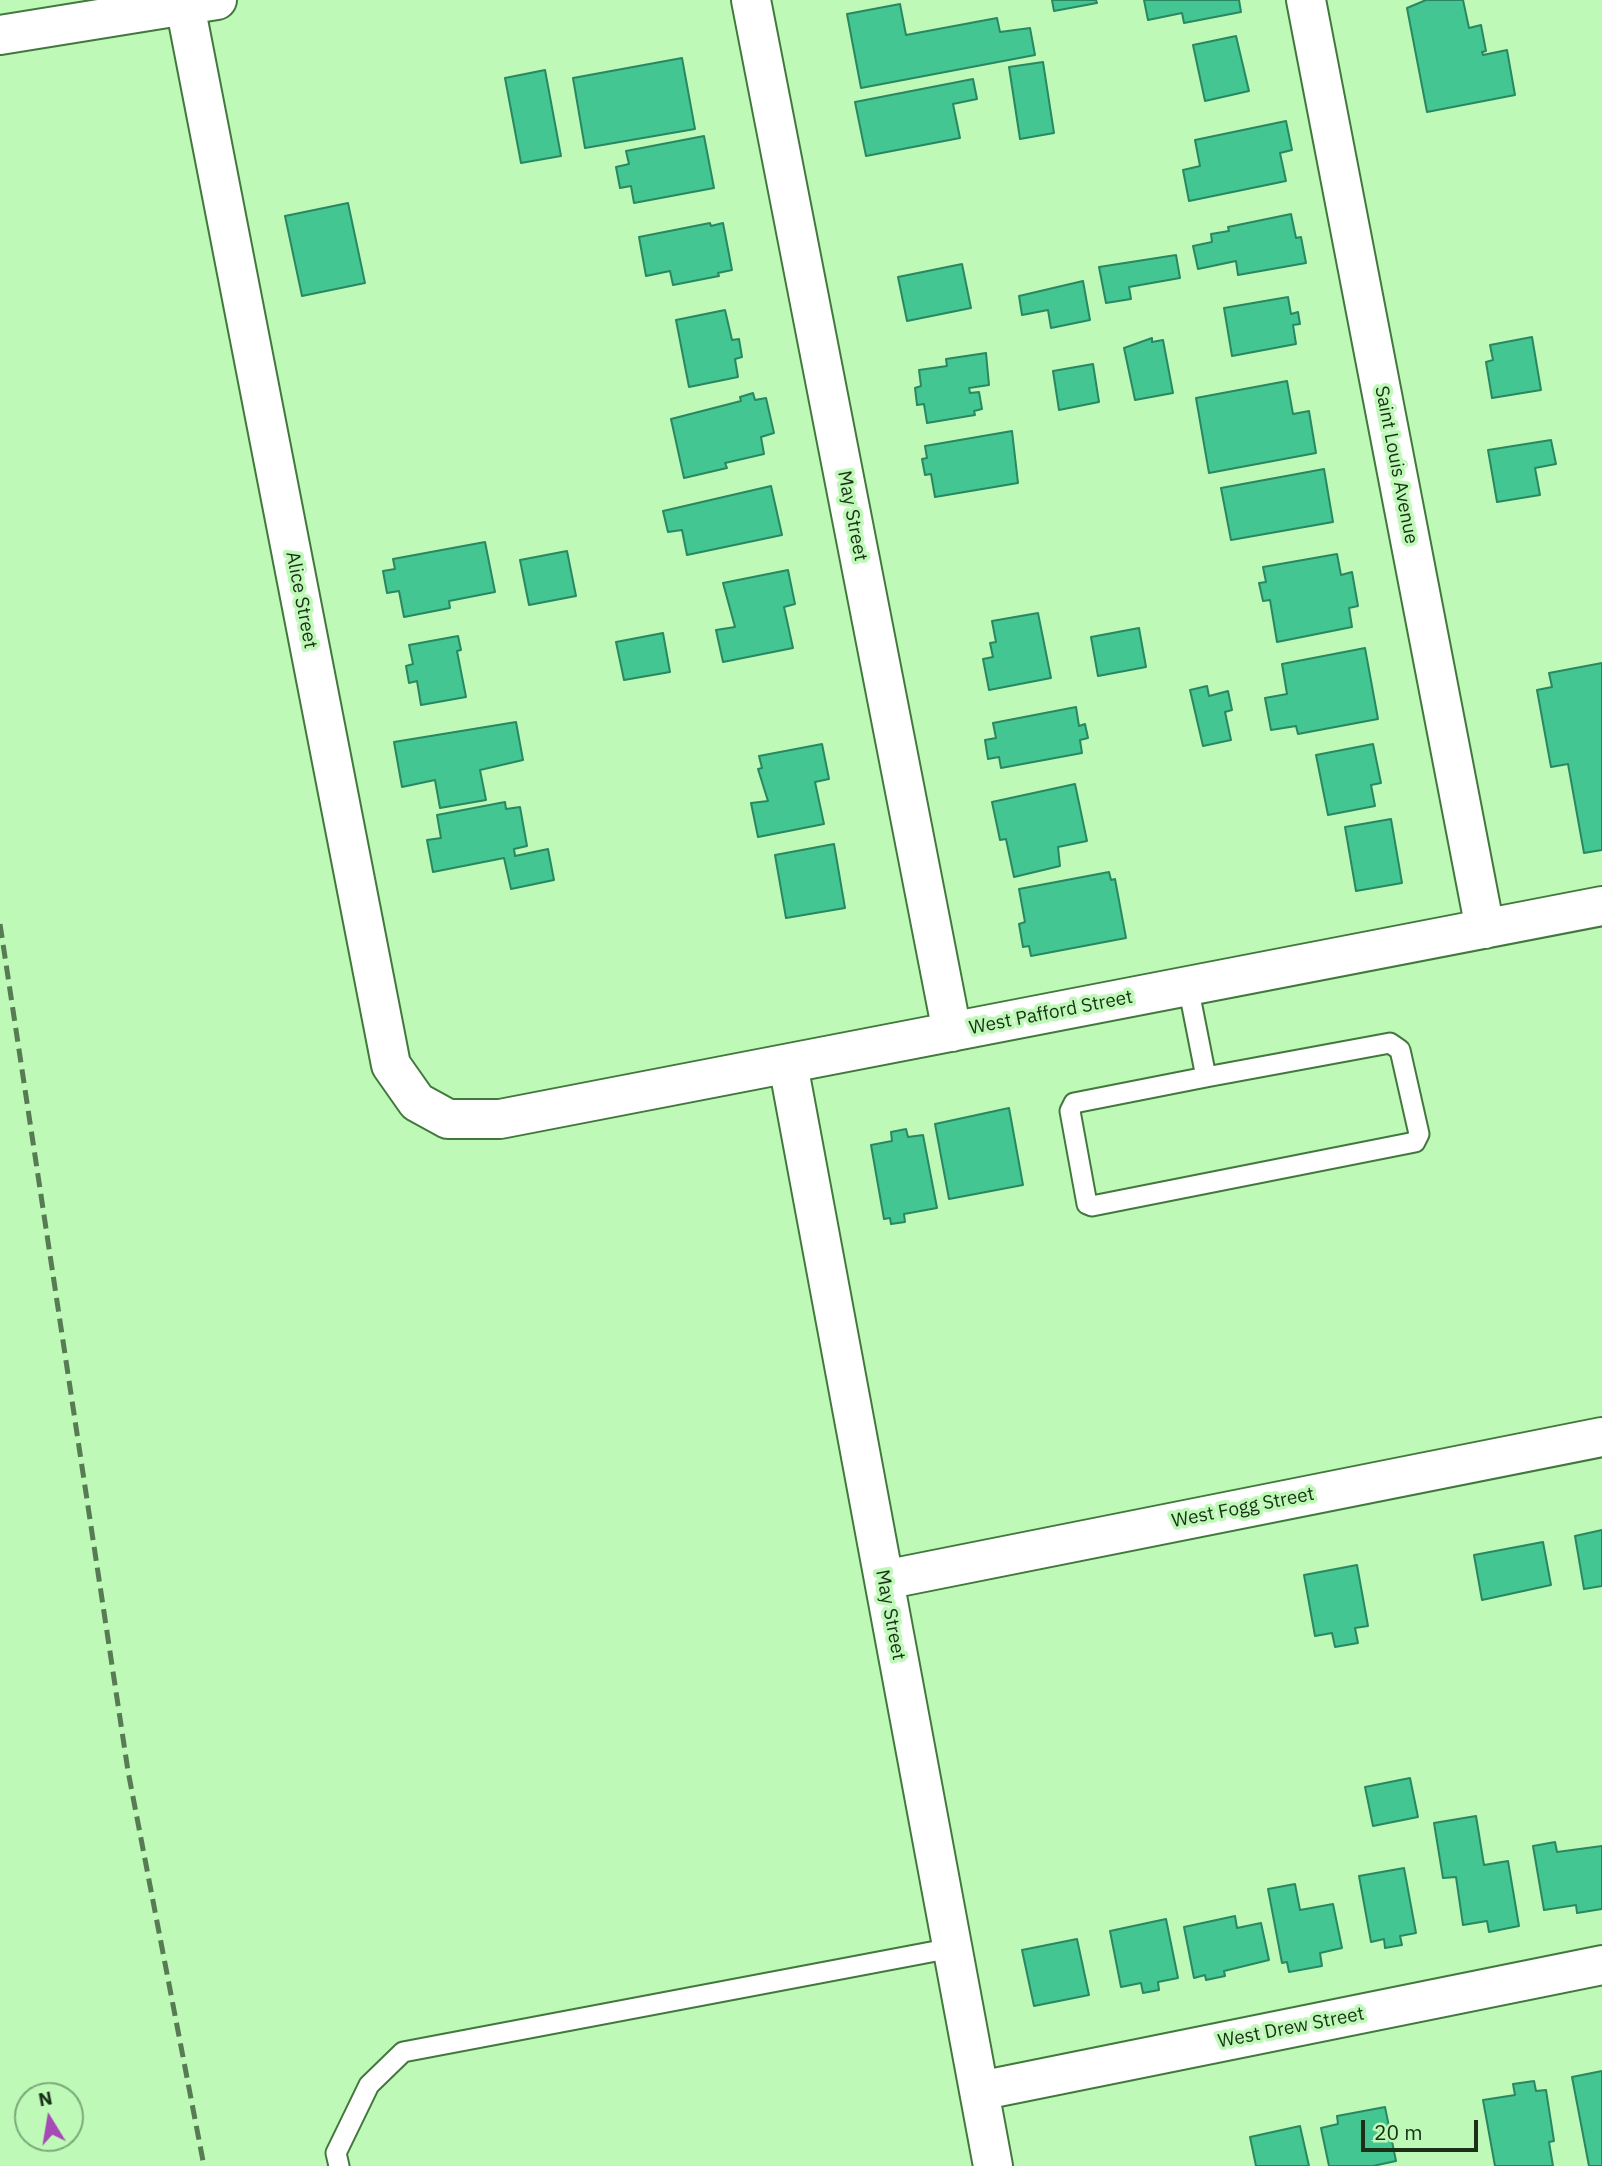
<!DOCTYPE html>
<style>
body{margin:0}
#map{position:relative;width:1602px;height:2166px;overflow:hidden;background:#bef9b8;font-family:"IBM Plex Sans",sans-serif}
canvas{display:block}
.north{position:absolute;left:14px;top:2082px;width:70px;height:70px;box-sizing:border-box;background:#bef9b8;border:2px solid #7ca978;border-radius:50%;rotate:349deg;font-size:19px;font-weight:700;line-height:28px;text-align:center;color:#1a3118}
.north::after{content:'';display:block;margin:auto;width:24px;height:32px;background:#a64ab4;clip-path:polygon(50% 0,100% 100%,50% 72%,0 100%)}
.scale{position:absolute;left:1361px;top:2120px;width:117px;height:32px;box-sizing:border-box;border:4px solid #1a3118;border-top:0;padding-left:9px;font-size:21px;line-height:24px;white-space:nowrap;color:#1a3118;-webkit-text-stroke:5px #bef9b8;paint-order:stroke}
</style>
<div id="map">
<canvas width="1602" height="2166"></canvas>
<div class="north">N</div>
<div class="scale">20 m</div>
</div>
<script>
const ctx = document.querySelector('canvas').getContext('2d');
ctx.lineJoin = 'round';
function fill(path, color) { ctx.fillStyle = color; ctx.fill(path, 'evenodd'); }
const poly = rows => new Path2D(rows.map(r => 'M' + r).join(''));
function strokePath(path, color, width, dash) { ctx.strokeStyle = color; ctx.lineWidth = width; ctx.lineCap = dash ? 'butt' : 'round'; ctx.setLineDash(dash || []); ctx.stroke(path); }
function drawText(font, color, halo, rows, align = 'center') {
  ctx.font = font + ' "IBM Plex Sans",sans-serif'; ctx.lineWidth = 7; ctx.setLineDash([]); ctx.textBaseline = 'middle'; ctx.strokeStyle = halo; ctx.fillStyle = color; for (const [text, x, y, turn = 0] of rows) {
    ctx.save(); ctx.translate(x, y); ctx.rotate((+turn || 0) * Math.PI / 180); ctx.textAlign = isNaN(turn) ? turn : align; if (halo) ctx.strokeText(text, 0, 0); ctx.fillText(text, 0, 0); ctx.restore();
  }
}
const building = poly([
 [1052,0,1096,0,1097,3,1054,11,1052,0],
 [1144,0,1239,0,1241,12,1184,23,1182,13,1148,20,1144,0],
 [1463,0,1469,28,1481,25,1486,51,1482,52,1483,55,1507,50,1515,95,1427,112,1407,8,1426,0,1463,0],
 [900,4,906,35,997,18,1000,32,1030,28,1035,55,861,88,847,14,900,4],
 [1236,36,1249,91,1205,101,1193,45,1236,36],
 [682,58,695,129,585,148,573,78,682,58],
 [1043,62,1054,133,1020,139,1009,67,1043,62],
 [545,70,561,156,521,163,505,78,545,70],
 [973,79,977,99,953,104,960,138,866,156,855,102,973,79],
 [1286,121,1292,150,1280,153,1286,181,1189,201,1183,170,1200,166,1195,140,1286,121],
 [704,136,714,188,634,203,631,186,620,188,616,167,629,164,626,151,704,136],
 [348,203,365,283,302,296,285,216,348,203],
 [1291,214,1296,238,1301,237,1306,263,1238,275,1236,261,1198,269,1193,246,1212,242,1211,234,1229,231,1228,227,1291,214],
 [710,223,711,226,723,223,732,270,718,273,719,276,673,285,670,271,646,276,639,237,710,223],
 [1176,255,1180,278,1129,287,1131,299,1106,303,1099,267,1176,255],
 [962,264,971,308,907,321,898,277,962,264],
 [1083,281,1090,320,1051,328,1048,310,1022,315,1019,296,1083,281],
 [1288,297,1291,314,1298,312,1300,324,1293,325,1296,344,1232,356,1224,308,1288,297],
 [725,310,732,340,739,339,742,357,735,359,738,377,689,387,676,320,725,310],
 [1532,337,1541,390,1492,398,1486,362,1493,360,1490,345,1532,337],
 [1152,338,1152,342,1163,340,1173,393,1135,400,1124,348,1152,338],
 [986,353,989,385,969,388,970,393,979,392,982,409,974,411,975,415,927,423,924,404,917,405,915,388,921,386,919,370,947,366,946,359,986,353],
 [1093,364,1099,402,1059,410,1053,371,1093,364],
 [1287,381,1293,414,1309,411,1316,453,1209,473,1196,398,1287,381],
 [753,393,755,400,766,398,774,433,761,437,764,454,725,463,727,468,684,478,671,419,741,401,740,397,753,393],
 [1012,431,1018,483,935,497,931,474,925,475,922,459,927,458,925,446,1012,431],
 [1551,440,1556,464,1535,468,1540,495,1497,502,1488,450,1551,440],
 [1324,469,1333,522,1231,540,1221,488,1324,469],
 [771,486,782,535,687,555,682,530,668,532,663,511,771,486],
 [485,542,495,592,449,601,450,608,404,617,399,591,387,593,383,571,395,569,393,559,485,542],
 [567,551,576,596,529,605,520,560,567,551],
 [1337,554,1341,575,1352,572,1358,606,1349,608,1352,627,1277,642,1270,600,1263,601,1259,583,1266,582,1263,567,1337,554],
 [788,570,795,604,784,607,793,648,723,662,716,630,735,627,723,583,788,570],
 [1038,613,1051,678,989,690,983,659,993,657,990,643,996,642,992,621,1038,613],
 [1139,628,1146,667,1098,676,1091,637,1139,628],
 [663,633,670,672,624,680,616,642,663,633],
 [458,636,461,650,457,651,466,697,421,705,417,681,409,683,406,666,413,664,409,645,458,636],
 [1365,648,1378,719,1298,734,1296,726,1271,730,1265,698,1287,694,1282,664,1365,648],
 [1602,663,1602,850,1584,853,1568,764,1551,767,1537,690,1552,687,1549,673,1602,663],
 [1207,686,1209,696,1228,691,1232,710,1225,712,1231,740,1203,746,1190,690,1207,686],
 [1076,707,1079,726,1085,724,1088,738,1080,740,1082,753,1001,768,999,757,988,759,985,740,996,738,993,723,1076,707],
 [516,722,523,760,480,770,486,800,440,808,435,780,402,787,394,742,516,722],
 [822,744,829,779,815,782,824,824,758,837,751,803,768,801,758,769,762,768,759,756,822,744],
 [1373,744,1381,783,1371,785,1375,806,1328,815,1316,755,1373,744],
 [1075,784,1087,841,1058,847,1060,866,1014,877,1006,839,1000,840,992,802,1075,784],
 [505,802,506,809,520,807,527,846,514,849,515,856,548,849,554,880,511,889,504,858,433,872,427,840,441,838,437,815,505,802],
 [1391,819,1402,883,1356,891,1345,827,1391,819],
 [834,844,845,908,786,918,775,855,834,844],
 [1109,872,1111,880,1115,879,1126,938,1031,956,1029,946,1023,947,1019,924,1025,922,1019,889,1109,872],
 [1009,1108,1023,1185,949,1199,935,1124,1009,1108],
 [906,1129,908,1137,923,1135,937,1208,904,1214,905,1222,891,1224,890,1218,884,1219,871,1145,892,1141,891,1132,906,1129],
 [1602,1530,1602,1586,1584,1589,1575,1536,1602,1530],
 [1543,1542,1551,1585,1482,1600,1474,1555,1543,1542],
 [1357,1565,1368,1626,1355,1628,1358,1643,1335,1647,1332,1633,1315,1636,1304,1575,1357,1565],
 [1410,1778,1418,1817,1373,1826,1365,1787,1410,1778],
 [1476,1816,1484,1865,1508,1861,1519,1926,1489,1932,1487,1921,1463,1925,1456,1877,1443,1878,1434,1823,1476,1816],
 [1555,1842,1557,1852,1602,1846,1602,1909,1577,1913,1576,1905,1544,1910,1533,1846,1555,1842],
 [1404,1868,1416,1933,1400,1936,1402,1945,1385,1948,1384,1939,1371,1942,1359,1876,1404,1868],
 [1295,1884,1300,1910,1333,1904,1342,1948,1320,1953,1322,1966,1289,1972,1287,1962,1282,1963,1268,1889,1295,1884],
 [1235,1916,1237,1928,1261,1923,1269,1960,1224,1971,1225,1976,1206,1980,1205,1975,1194,1978,1184,1927,1235,1916],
 [1166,1919,1178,1978,1158,1982,1159,1990,1143,1993,1141,1983,1121,1987,1110,1931,1166,1919],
 [1077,1939,1089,1995,1034,2006,1022,1950,1077,1939],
 [1602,2071,1602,2166,1589,2166,1572,2077,1602,2071],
 [1534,2081,1536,2091,1546,2090,1554,2141,1549,2142,1553,2166,1495,2166,1483,2100,1515,2095,1513,2084,1534,2081],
 [1385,2107,1396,2161,1373,2166,1329,2166,1321,2128,1338,2124,1337,2116,1385,2107],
 [1300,2126,1309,2166,1256,2166,1250,2137,1300,2126]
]);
fill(building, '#43c691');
strokePath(building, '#298761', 2);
const service = poly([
 [1188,986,1206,1077,1074,1103,1070,1111,1087,1204,1092,1206,1415,1142,1419,1134,1400,1050,1390,1043,1206,1077],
 [339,2166,336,2153,369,2085,403,2052,952,1948]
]);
const minor = poly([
 [751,0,952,1032],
 [1306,0,1485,929],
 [185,5,391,1065,417,1102,448,1119,500,1119,1602,906],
 [0,35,217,0],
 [788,1064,993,2166],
 [884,1580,1602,1437],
 [979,2091,1602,1965]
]);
strokePath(service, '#42783d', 23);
strokePath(minor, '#42783d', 42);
strokePath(service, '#fff', 19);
strokePath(minor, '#fff', 38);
strokePath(poly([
 [0,924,128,1771,204,2166]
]), '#577b53', 5, [14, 7]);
drawText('19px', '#1a3118', '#bef9b8', [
 ["Saint Louis Avenue",1396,465,79],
 ["May Street",852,516,79],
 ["Alice Street",301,600,79],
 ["West Pafford Street",1051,1013,-11],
 ["West Fogg Street",1243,1508,-11],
 ["May Street",890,1615,79],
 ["West Drew Street",1291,2028,-11]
]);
</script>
